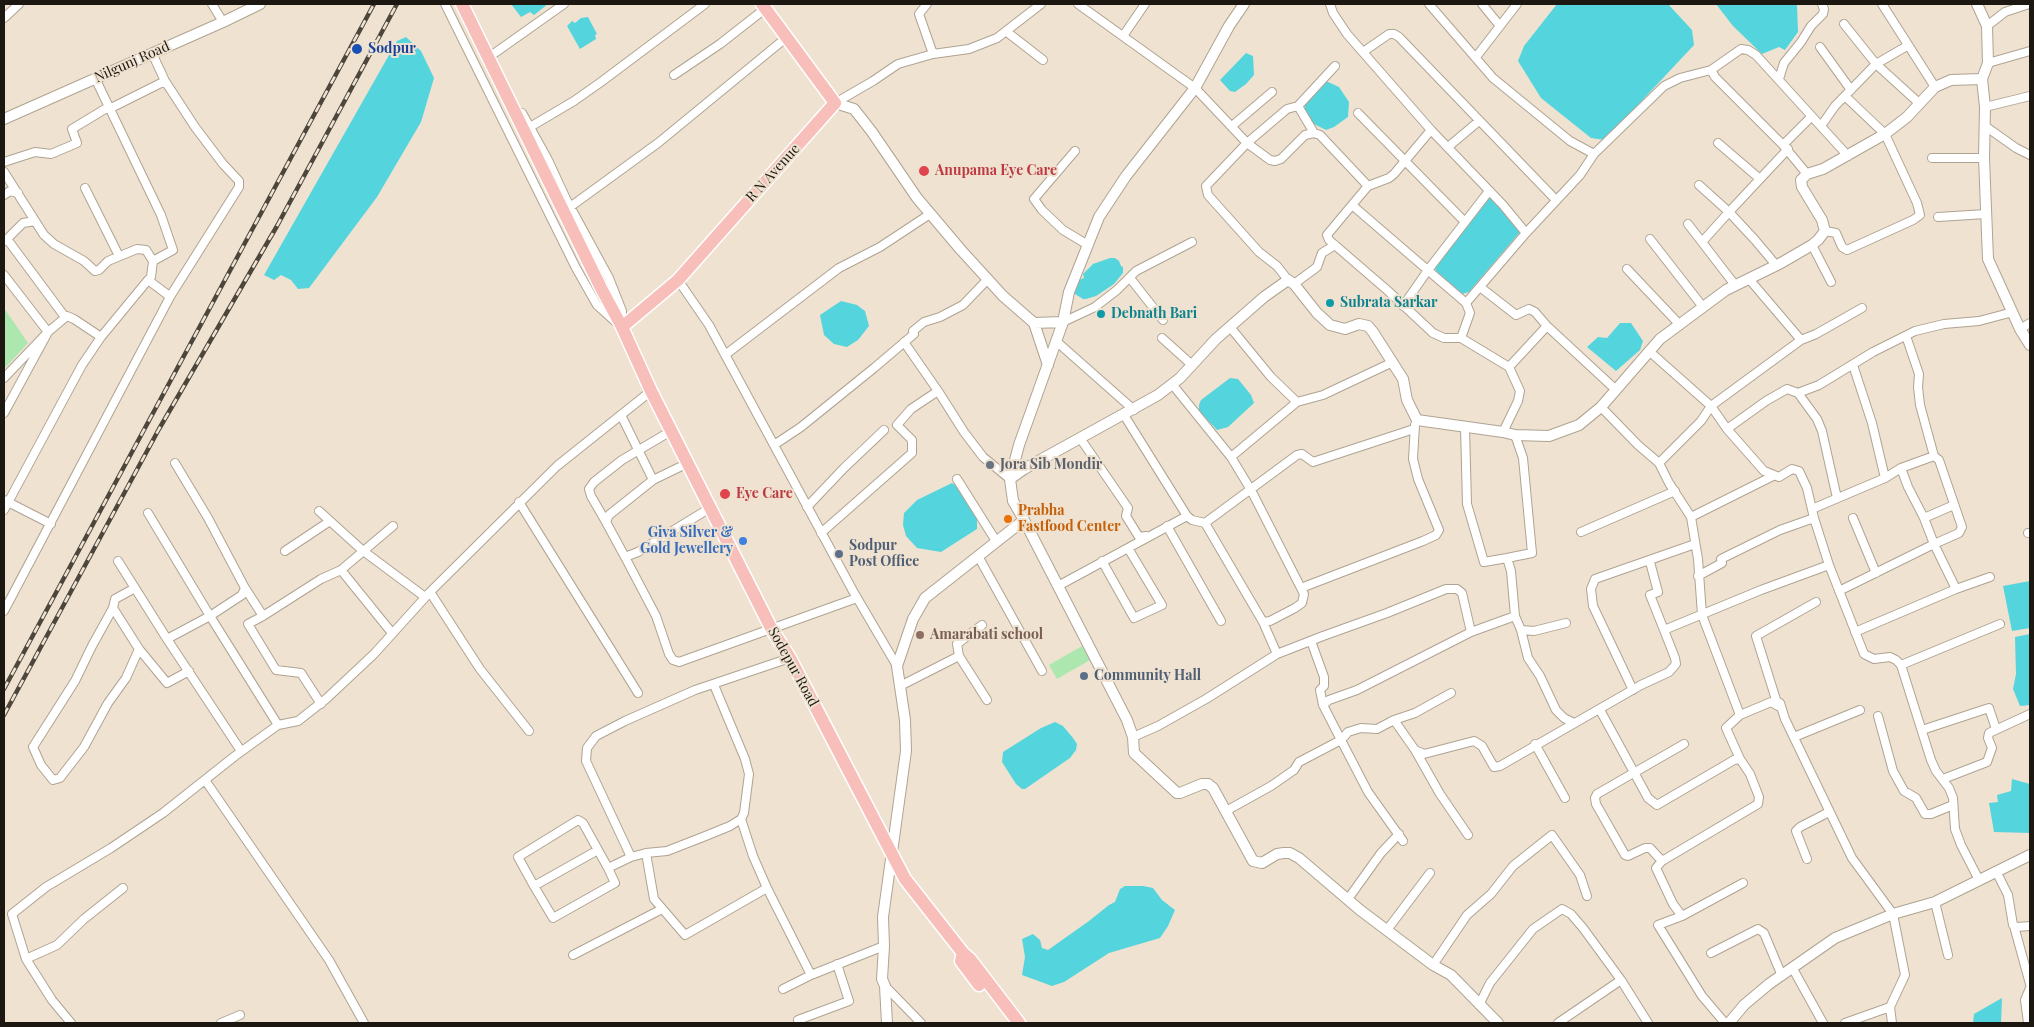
<!DOCTYPE html>
<style>
body{margin:0}
#map{position:relative;width:2034px;height:1027px;overflow:hidden;background:#efe2d0;font-family:"Playfair Display",serif}
canvas{display:block}
.frame{position:absolute;inset:0;border:5px solid #1c1711;pointer-events:none}
</style>
<div id="map">
<canvas width="2034" height="1027"></canvas>
<div class="frame"></div>
</div>
<script>
const ctx = document.querySelector('canvas').getContext('2d');
ctx.lineJoin = 'round';
function fill(path, color) { ctx.fillStyle = color; ctx.fill(path, 'evenodd'); }
const poly = rows => new Path2D(rows.map(r => 'M' + r).join(''));
function strokePath(path, color, width, dash) { ctx.strokeStyle = color; ctx.lineWidth = width; ctx.lineCap = dash ? 'butt' : 'round'; ctx.setLineDash(dash || []); ctx.stroke(path); }
function drawText(font, color, halo, rows, align = 'center') {
  ctx.font = font + ' "Playfair Display",serif'; ctx.lineWidth = 4; ctx.setLineDash([]); ctx.textBaseline = 'middle'; ctx.strokeStyle = halo; ctx.fillStyle = color; for (const [text, x, y, turn = 0] of rows) {
    ctx.save(); ctx.translate(x, y); ctx.rotate((+turn || 0) * Math.PI / 180); ctx.textAlign = isNaN(turn) ? turn : align; if (halo) ctx.strokeText(text, 0, 0); ctx.fillText(text, 0, 0); ctx.restore();
  }
}
fill(poly([
 [4,308,28,343,4,369],
 [1082,646,1090,660,1057,679,1049,665]
]), '#ade7b0');
fill(poly([
 [511,4,548,4,534,15,530,12,521,17],
 [1557,4,1668,4,1692,30,1694,45,1605,140,1591,138,1541,98,1518,61,1524,46],
 [1716,4,1797,4,1798,32,1785,50,1779,47,1762,54,1733,26],
 [588,17,597,34,595,35,596,39,580,49,567,26,572,21,575,23,581,18],
 [406,37,421,51,434,78,421,122,377,197,309,288,298,289,291,280,281,275,274,280,264,275,397,41],
 [1246,53,1253,56,1254,75,1246,84,1235,92,1230,91,1220,80],
 [1326,81,1339,87,1349,102,1348,117,1334,127,1326,130,1308,121,1304,110,1305,105],
 [1491,198,1519,227,1520,232,1469,292,1462,294,1436,271,1434,263,1483,199],
 [1110,258,1115,258,1119,261,1121,266,1123,267,1123,273,1114,284,1096,296,1086,299,1083,299,1075,294,1074,289,1076,281,1084,278,1083,274,1093,264],
 [841,301,857,305,865,311,869,326,858,340,847,347,834,344,824,335,820,315],
 [1620,323,1631,323,1643,341,1640,350,1616,371,1587,347,1598,337,1607,338],
 [1230,378,1238,379,1251,395,1254,403,1228,427,1217,430,1199,411,1199,405,1201,400],
 [952,483,958,487,977,514,977,529,941,552,917,548,906,536,903,525,904,513,917,500],
 [2030,581,2030,628,2012,631,2003,586],
 [2030,634,2030,705,2020,706,2013,689,2016,674,2015,637],
 [1055,722,1063,726,1073,738,1077,744,1076,750,1070,758,1025,789,1022,789,1016,784,1002,762,1003,752,1041,728],
 [2012,779,2030,784,2030,833,1994,832,1989,803,1998,802,1997,795,2011,791],
 [1125,886,1143,886,1153,888,1162,900,1175,910,1168,926,1160,938,1109,953,1064,982,1052,986,1022,975,1025,957,1022,939,1033,934,1040,940,1042,948,1048,950,1089,921,1109,905,1115,902,1120,889],
 [2002,998,2001,1023,1973,1023,1974,1014]
]), '#54d5dd');
const minor = poly([
 [212,4,223,22],
 [445,4,576,268,597,305,618,324],
 [927,4,919,14,933,54],
 [1078,4,1195,88,1247,143,1206,186,1208,195,1259,252,1277,266,1288,280],
 [1330,4,1333,13,1347,34,1431,130],
 [1429,4,1493,78,1570,141,1594,154],
 [1482,4,1500,26],
 [1882,4,1935,87],
 [4,18,19,4],
 [1987,26,2005,12,2029,4],
 [1007,32,1043,60],
 [1123,36,1145,4],
 [1907,46,1876,64,1920,104],
 [1820,47,1851,90],
 [1363,52,1389,34,1394,34,1399,37,1556,200],
 [492,55,564,4],
 [1476,57,1517,4],
 [1988,63,2030,51],
 [1711,70,1715,77,1783,145],
 [674,75,720,44,766,8],
 [95,78,161,215,173,250,153,261,151,277,148,280],
 [1779,79,1784,63,1801,42,1811,26,1823,14,1824,9,1822,4],
 [835,103,873,81,898,64,933,54,969,49,997,38,1041,4],
 [1298,106,1287,109,1247,143,1270,160,1275,161,1281,159,1305,135,1314,133,1320,135,1368,186],
 [1985,107,2030,96],
 [522,113,548,160,567,201,609,278,622,311,622,322],
 [1358,113,1465,222],
 [1232,126,1272,92],
 [1821,126,1835,106,1876,64,1844,24],
 [1985,126,2016,148,2030,155],
 [530,127,574,101,601,82,705,4],
 [1314,133,1298,106,1335,66],
 [1718,143,1760,179],
 [1448,147,1479,121],
 [1075,151,1034,199,1042,210,1063,230,1088,245],
 [1932,158,1984,158],
 [4,162,35,152,51,154,77,143,72,129,105,109,109,109,165,81],
 [4,172,44,235,54,244,84,261,95,271,99,270,108,261,137,249,146,250,153,261],
 [1807,174,1783,145,1811,117],
 [1699,185,1729,212,1702,242],
 [85,188,119,256],
 [4,195,10,191,18,193],
 [1352,205,1466,303,1526,233,1503,205,1431,130,1394,174,1389,178,1368,186,1352,205,1327,235,1329,240,1387,290,1433,333,1444,338,1461,338,1509,367,1547,326,1615,389],
 [570,207,658,143,787,37],
 [1938,217,1986,214],
 [1688,224,1735,285],
 [1825,231,1836,233,1842,247,1847,250,1913,220,1920,215,1917,203,1885,134,1845,96],
 [1526,233,1580,175,1594,154,1664,86,1680,78,1711,70,1741,49,1748,50,1756,55,1848,156],
 [7,239,65,317],
 [1650,239,1703,307],
 [5,241,23,223,35,221],
 [1812,245,1831,282],
 [1776,265,1755,240,1729,212,1788,149],
 [1627,269,1680,325],
 [4,275,48,332,4,413],
 [1130,278,1163,320],
 [1749,279,1801,340,1816,334,1862,308],
 [678,280,709,325,853,591,897,666],
 [1294,284,1317,267,1322,253,1335,245],
 [1480,287,1516,315,1529,309,1535,312,1547,326],
 [1403,306,1428,270,1489,191],
 [1063,322,1095,307,1117,290,1136,271,1192,242],
 [1230,327,1271,377,1297,402,1323,395,1393,362],
 [2020,329,2030,323],
 [1906,336,1919,374,1918,387,1920,405,1934,456],
 [1162,338,1192,365],
 [1461,338,1470,313,1466,303],
 [1056,341,1134,410],
 [904,342,938,391,964,432,983,457,1010,479],
 [1649,351,1711,406,1727,429,1764,471,1779,477,1792,469,1799,471,1807,488,1814,518,1829,565,1864,654,1874,659,1890,657,1896,660,1901,665,1931,760,1936,771,1949,788,1953,798,1955,829,1961,845,1979,880],
 [725,355,839,268,880,247,930,214],
 [1853,365,1872,423,1885,478],
 [4,378,48,332,67,316,74,319,101,337],
 [1172,384,1231,457,1251,490,1304,594,1302,603,1295,608,1270,621,1263,622,1277,654],
 [1798,393,1817,419,1822,431,1837,498],
 [1601,407,1638,445,1659,463,1669,483,1691,517,1698,559,1702,615,1740,715],
 [621,415,653,480],
 [1124,415,1187,516],
 [1465,427,1467,504,1484,562,1507,558],
 [1727,429,1766,401,1787,389,1798,393,1819,385,1873,352,1915,331,1944,324,1979,321,2013,312],
 [1503,432,1518,401,1520,391,1509,367],
 [1080,438,1128,508,1126,516,1139,537,1146,536],
 [774,445,801,427,874,368,914,334,913,331,924,322,940,317,963,305,987,280],
 [1231,457,1297,402],
 [175,463,208,518,245,588,242,595,210,616,278,725],
 [688,463,653,480,609,515,606,522,625,557,638,552,710,508],
 [1659,463,1701,421,1711,406,1801,340],
 [957,479,996,541],
 [4,500,51,524],
 [519,502,638,693],
 [807,507,844,468,884,430],
 [1812,509,1885,478,1901,468,1934,456,1939,460,1962,527,1959,533,1934,544,1956,589,1990,577],
 [4,510,82,365,101,337,148,280,168,295,171,295],
 [319,511,362,550,425,597],
 [1691,517,1773,476],
 [1853,518,1876,573],
 [1924,518,1954,505],
 [606,522,591,496,589,489,594,482,622,460,671,431],
 [1205,523,1263,622],
 [1167,526,1221,621],
 [1581,532,1675,491],
 [821,533,912,453,912,440,897,425,911,409,938,391],
 [2028,533,2030,533],
 [285,551,330,521],
 [978,556,1042,671],
 [625,557,656,616,669,654,673,660,679,662,857,598],
 [118,561,167,639,210,616,148,513],
 [1102,561,1134,618,1162,605,1128,548],
 [1650,562,1658,592,1650,595,1664,630],
 [341,570,392,633],
 [1698,576,1722,563,1721,559,1780,530,1814,518],
 [1058,586,1187,516,1192,520,1205,523,1297,455,1302,454,1313,462,1414,429],
 [135,588,115,599,113,608,139,649,167,683,189,671],
 [245,588,263,616,321,579,341,570,393,526],
 [1301,588,1423,541,1436,535,1439,530,1418,479,1413,459,1415,425],
 [1839,591,1934,544,1924,518,1908,487,1901,468],
 [430,592,480,669,529,731],
 [113,608,92,646,75,681,33,747,41,765,53,780,60,778,84,747,108,703,126,678,139,649],
 [4,611,171,295,239,187,239,181,223,164,195,127,165,81,152,53],
 [263,616,248,624,276,670,301,673,321,704],
 [1515,616,1511,571,1507,558,1532,553,1523,458,1515,435],
 [1521,630,1534,631,1566,623],
 [1855,632,1956,589],
 [167,639,241,751],
 [1311,641,1324,677,1324,686,1320,690,1323,705],
 [959,656,987,700],
 [1901,665,2000,624],
 [714,685,745,759,749,774,744,813,741,819,730,826,703,837,667,851,646,853,631,857,586,761,587,748,596,736,625,721,695,690,790,658],
 [900,686,959,656,957,644,982,625],
 [1633,690,1593,606,1591,589,1595,579,1695,544],
 [1778,706,1756,636,1816,602],
 [1600,710,1648,798,1657,805,1734,760,1740,759],
 [1878,716,1893,771,1904,791,1916,798,1925,814,1931,814,1953,805],
 [1394,720,1415,713,1451,693],
 [1922,730,1989,708,1996,729],
 [1133,737,1158,726,1206,699,1277,654,1323,636,1387,613,1446,589,1457,589,1462,593,1471,632],
 [1794,737,1860,710],
 [1535,744,1565,798],
 [1415,750,1440,794,1468,835],
 [1943,779,1987,762,1992,748,1988,738,1989,733,2030,714],
 [205,780,329,960,364,1023],
 [1226,811,1271,786,1294,770,1299,762,1341,740,1323,705,1329,700,1357,690,1471,632,1515,616,1521,630,1528,658,1540,676,1556,710,1564,718,1574,723],
 [741,819,753,856,767,888,811,975],
 [1403,841,1368,792,1341,740,1348,732,1361,728,1377,729,1394,720,1415,750,1424,754,1474,741,1482,746,1494,767,1500,766,1641,685,1669,672,1676,664,1675,658,1664,630,1761,590,1829,565],
 [598,850,534,886,553,918,615,883,608,868,631,857],
 [646,853,654,899,685,935,767,888],
 [1807,859,1796,831,1800,827,1829,812],
 [1662,861,1650,848,1645,848,1628,856,1625,855,1596,804,1595,798,1597,794,1684,744],
 [1996,871,2008,895,2013,925,2017,927,2030,926],
 [1743,883,1682,916,1673,904,1656,868,1662,861,1758,804,1759,797,1750,774,1740,759,1726,728,1740,715,1771,702,1778,706,1780,703,1785,719,1852,858,1893,914,1905,975,1890,1007,1892,1023],
 [534,886,518,857,578,820,583,823,608,868],
 [1348,899,1381,853,1399,834],
 [1935,902,1948,955],
 [1682,916,1658,925,1702,996,1725,1023],
 [2014,926,2030,984],
 [1387,930,1430,873],
 [1711,953,1758,929,1764,933,1782,976],
 [573,955,662,909],
 [26,959,57,945,84,919,123,888],
 [1433,965,1467,915,1491,894,1513,866,1552,835,1580,875,1587,896],
 [1793,969,1823,1023],
 [885,986,921,1023],
 [783,989,811,975,884,946],
 [1479,1005,1490,983,1533,929,1562,909,1571,914,1583,928,1621,980,1648,1023],
 [798,1020,849,1001,837,964],
 [71,1023,52,1000,26,959,12,914,46,887,111,848,163,813,235,756,278,725,298,721,326,699,374,654,430,592,557,466,651,391],
 [221,1023,240,1015],
 [1558,1023,1621,980],
 [1845,1023,1890,1007],
 [2028,1023,2025,1000,2030,988]
]);
const tertiary = poly([
 [1977,4,1987,26,1988,63,1982,79,1985,107,1984,158,1988,259,2020,329,2030,345],
 [835,103,854,109,872,132,917,198,961,250,1003,296,1034,323,1063,322],
 [4,119,223,22,260,4],
 [1034,323,1048,365],
 [1010,479,1024,469,1158,395,1180,378,1216,339,1264,297,1288,280,1294,284,1317,313,1330,325,1345,329,1359,324,1368,326,1373,332,1403,379,1407,400,1417,420,1503,432,1515,435,1549,436,1579,425,1601,407,1660,339,1726,290,1781,263,1812,245,1818,240,1825,231,1822,220,1802,187,1801,180,1807,174,1823,169,1885,134,1907,117,1935,87,1951,80,1982,79],
 [1024,520,1127,720,1133,737,1134,753,1177,793,1180,793,1202,784,1208,784,1213,788,1253,861,1262,863,1277,854,1284,853,1290,853,1299,858,1360,910,1433,965,1451,975,1498,1023],
 [887,1023,885,986,882,979,884,946,883,917,906,751,905,720,897,666,913,619,925,598,1024,520,1013,501,1010,479,1019,445,1063,322,1069,292,1099,217,1126,176,1195,88,1229,26,1244,4],
 [1729,1023,1744,1005,1769,984,1835,938,1893,914,1935,902,2030,855]
]);
const primary = poly([
 [462,4,601,288,622,327,651,391,771,628,790,658,905,879,963,953,970,959,1019,1023],
 [622,327,678,280,835,103,762,4],
 [963,953,961,961,979,985]
]);
strokePath(minor, '#afa392', 10);
strokePath(tertiary, '#afa392', 12);
strokePath(primary, '#fff', 15);
strokePath(minor, '#fff', 8);
strokePath(tertiary, '#fff', 10);
strokePath(primary, '#f7beba', 12);
const rail = poly([
 [4,689,374,4],
 [4,715,159,429,277,226,397,4]
]);
strokePath(rail, '#4d463d', 4.5);
strokePath(rail, '#efe2d0', 2.5, [8]);
for (const [x, y, r, color] of [
 [357,49,6,"#1a4fb4"],
 [924,171,6,"#e0444e"],
 [1330,303,5,"#0f9aa8"],
 [1101,314,5,"#0f9aa8"],
 [990,465,5,"#6b7280"],
 [725,494,6,"#e0444e"],
 [1008,519,5,"#e8710a"],
 [743,541,5,"#3f7fe0"],
 [839,554,5,"#5c6f8a"],
 [920,635,5,"#8d6e63"],
 [1084,676,5,"#5c6f8a"]
]) { const dot = new Path2D(); dot.arc(x, y, r, 0, 2 * Math.PI); ctx.fillStyle = color; ctx.fill(dot); strokePath(dot, '#efe2d0', 2); }
drawText('bold 14px', '#164399', '#efe2d0', [
 ["Sodpur",368,49]
], 'left');
drawText('14px', '#1c1711', '#efe2d0', [
 ["Nilgunj Road",132,62,-24],
 ["R N Avenue",773,173,-48],
 ["Sodepur Road",793,667,61]
]);
drawText('bold 14px', '#be3a42', '#efe2d0', [
 ["Anupama Eye Care",935,171],
 ["Eye Care",736,494]
], 'left');
drawText('bold 14px', '#0d838f', '#efe2d0', [
 ["Subrata Sarkar",1340,303],
 ["Debnath Bari",1111,314]
], 'left');
drawText('bold 14px', '#5b616d', '#efe2d0', [
 ["Jora Sib Mondir",1000,465]
], 'left');
drawText('bold 14px', '#c56008', '#efe2d0', [
 ["Prabha",1018,511],
 ["Fastfood Center",1018,527]
], 'left');
drawText('bold 14px', '#366cbe', '#efe2d0', [
 ["Giva Silver &",733,533],
 ["Gold Jewellery",733,549]
], 'right');
drawText('bold 14px', '#4e5e75', '#efe2d0', [
 ["Sodpur",849,546],
 ["Post Office",849,562],
 ["Community Hall",1094,676]
], 'left');
drawText('bold 14px', '#785e54', '#efe2d0', [
 ["Amarabati school",930,635]
], 'left');
</script>
